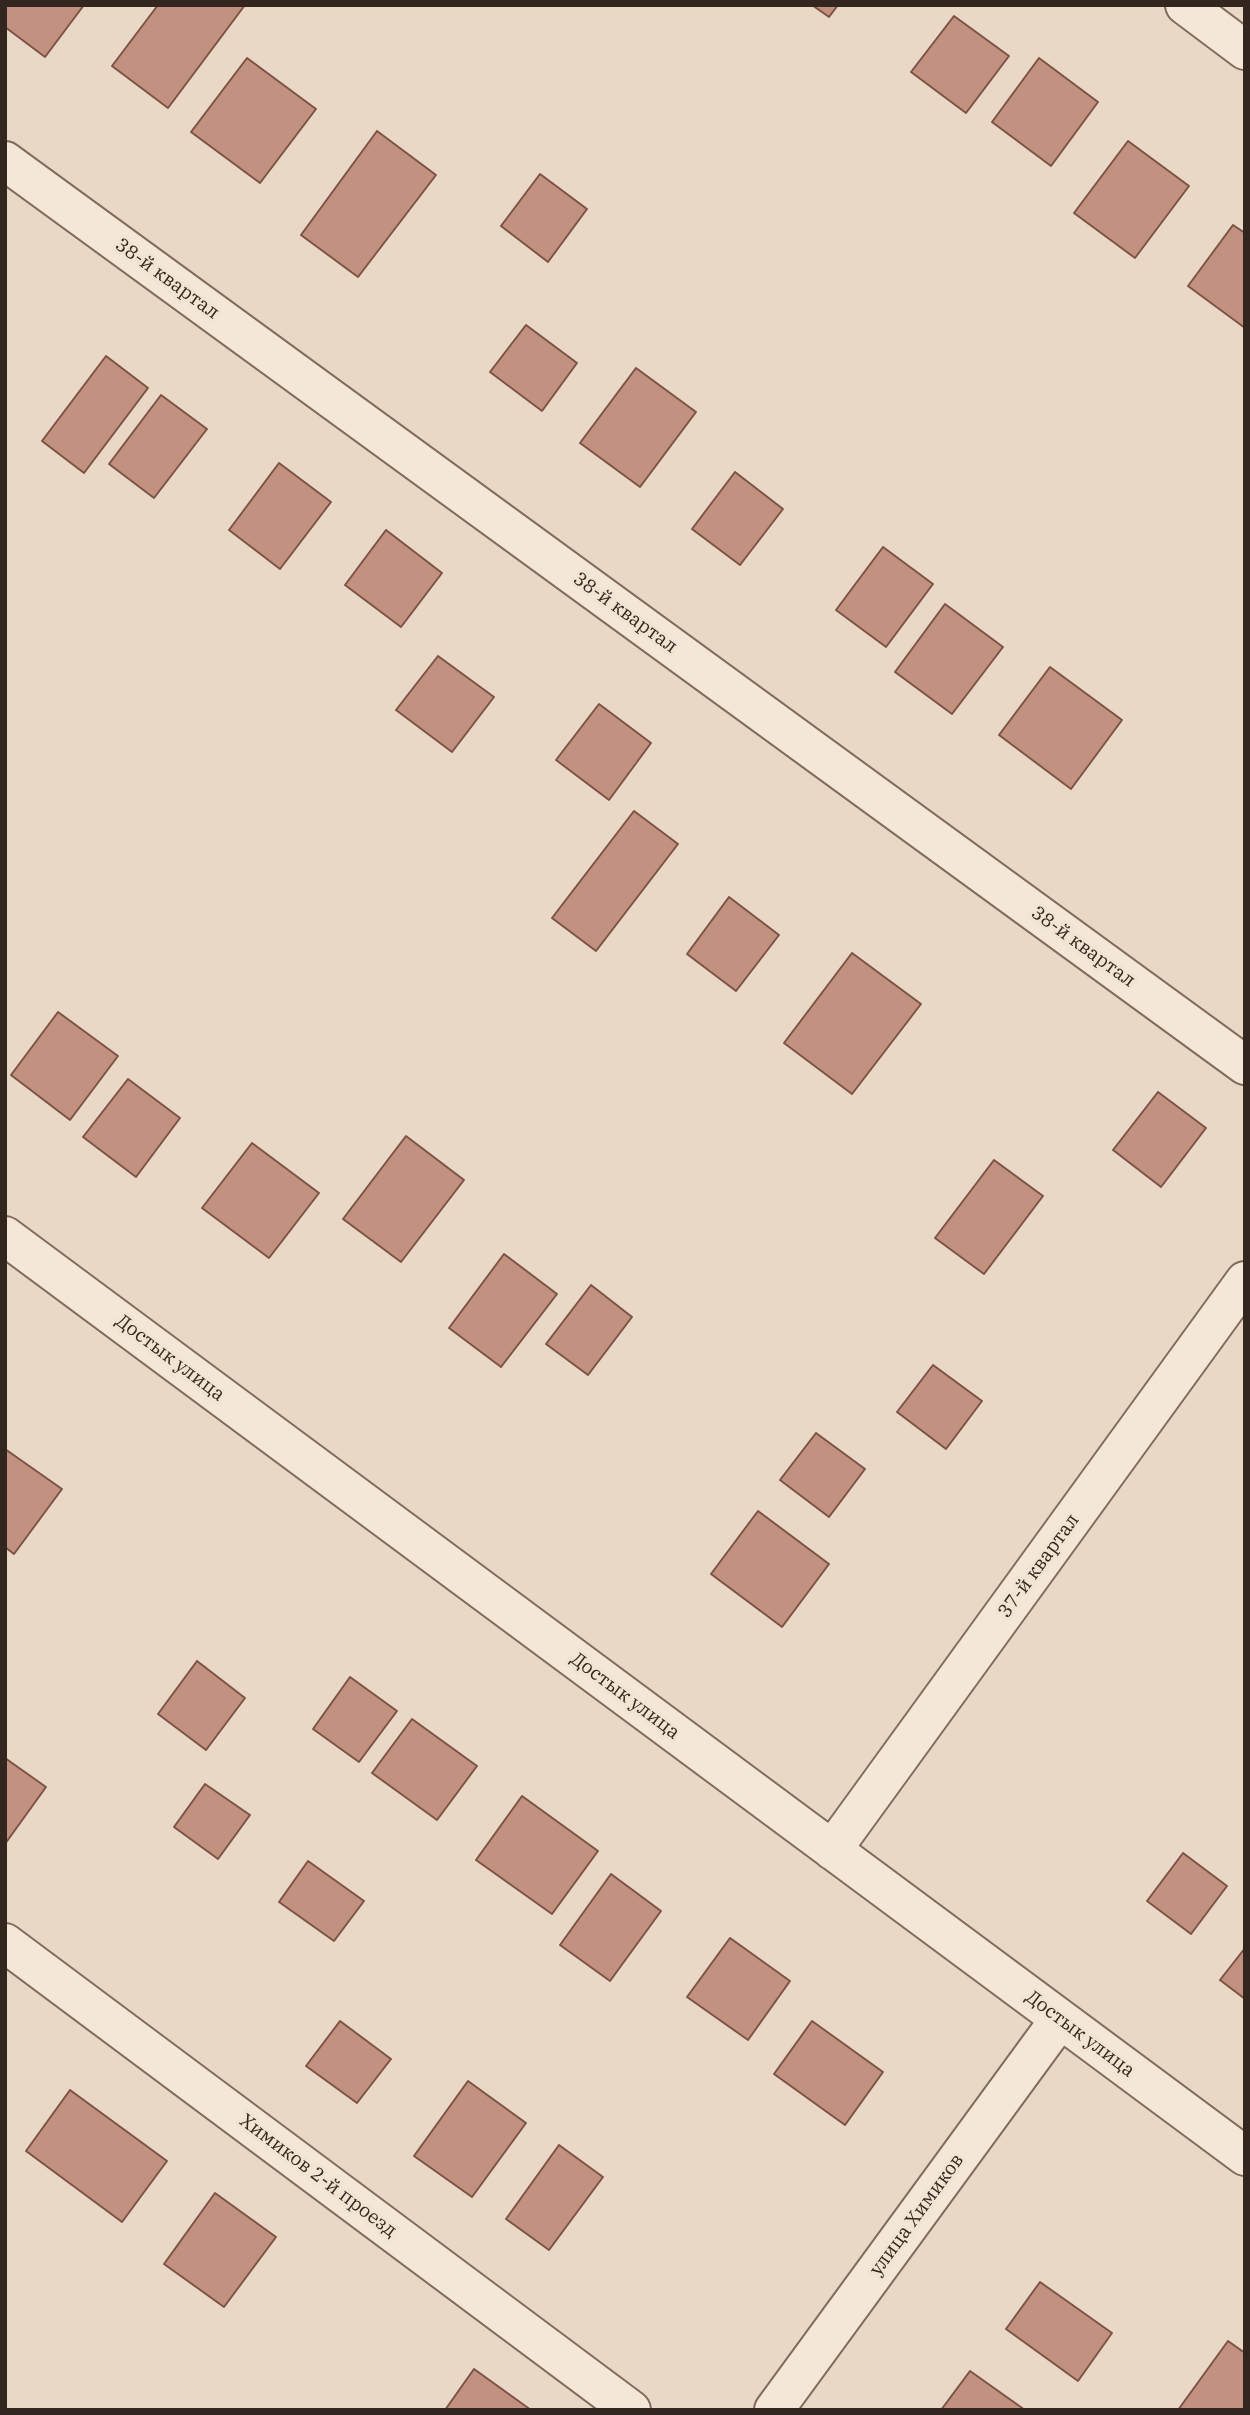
<!DOCTYPE html>
<meta charset="utf-8">
<style>
body{margin:0}
#map{position:relative;width:1250px;height:2415px;overflow:hidden;background:#e8d8c5;font-family:"IBM Plex Serif",serif}
canvas{display:block}
.frame{position:absolute;inset:0;border:7px solid #33261f;pointer-events:none}
</style>
<div id="map">
<canvas width="1250" height="2415"></canvas>
<div class="frame"></div>
</div>
<script>
const ctx = document.querySelector('canvas').getContext('2d');
ctx.lineJoin = 'round';
function fill(path, color) { ctx.fillStyle = color; ctx.fill(path, 'evenodd'); }
const poly = rows => new Path2D(rows.map(r => 'M' + r).join(''));
function strokePath(path, color, width, dash) { ctx.strokeStyle = color; ctx.lineWidth = width; ctx.lineCap = dash ? 'butt' : 'round'; ctx.setLineDash(dash || []); ctx.stroke(path); }
function drawText(font, color, halo, rows, align = 'center') {
  ctx.font = font + ' "IBM Plex Serif",serif'; ctx.lineWidth = 7; ctx.setLineDash([]); ctx.textBaseline = 'middle'; ctx.strokeStyle = halo; ctx.fillStyle = color; for (const [text, x, y, turn = 0] of rows) {
    ctx.save(); ctx.translate(x, y); ctx.rotate((+turn || 0) * Math.PI / 180); ctx.textAlign = isNaN(turn) ? turn : align; if (halo) ctx.strokeText(text, 0, 0); ctx.fillText(text, 0, 0); ctx.restore();
  }
}
const building = poly([
 [5,5,84,5,45,57,5,27,5,5],
 [158,5,245,5,168,108,112,66,158,5],
 [812,5,838,5,829,17,812,5],
 [954,16,1009,56,966,113,911,72,954,16],
 [247,58,316,109,260,183,191,132,247,58],
 [1039,58,1098,102,1051,166,992,122,1039,58],
 [377,131,436,175,358,277,301,235,377,131],
 [1128,141,1189,186,1135,258,1074,213,1128,141],
 [540,174,587,209,548,262,501,226,540,174],
 [1233,225,1245,233,1245,328,1188,286,1233,225],
 [526,325,577,363,542,411,490,372,526,325],
 [106,356,148,388,84,473,42,441,106,356],
 [636,368,696,412,640,487,580,443,636,368],
 [161,395,207,429,154,498,109,464,161,395],
 [279,463,331,502,280,569,229,530,279,463],
 [735,472,783,509,740,565,692,529,735,472],
 [386,530,442,573,401,627,345,585,386,530],
 [883,547,933,584,886,647,836,610,883,547],
 [945,604,1003,647,952,714,895,672,945,604],
 [438,656,494,697,452,752,396,710,438,656],
 [1050,667,1122,720,1071,789,999,735,1050,667],
 [599,704,651,743,609,800,556,760,599,704],
 [634,811,678,844,596,951,552,918,634,811],
 [729,897,779,935,736,991,687,954,729,897],
 [852,953,921,1004,852,1094,784,1043,852,953],
 [58,1012,118,1056,70,1120,11,1075,58,1012],
 [128,1079,180,1118,136,1177,83,1137,128,1079],
 [1158,1092,1206,1128,1161,1187,1113,1150,1158,1092],
 [406,1136,464,1180,401,1262,343,1219,406,1136],
 [252,1143,319,1193,269,1258,202,1208,252,1143],
 [994,1160,1043,1196,984,1274,935,1238,994,1160],
 [504,1254,557,1294,501,1367,449,1328,504,1254],
 [591,1285,632,1317,588,1375,546,1344,591,1285],
 [933,1365,982,1401,946,1449,897,1412,933,1365],
 [816,1433,865,1469,829,1517,780,1480,816,1433],
 [5,1449,62,1489,14,1554,5,1547,5,1449],
 [758,1511,829,1564,782,1627,711,1574,758,1511],
 [197,1661,245,1698,206,1750,158,1714,197,1661],
 [350,1677,397,1711,359,1762,313,1729,350,1677],
 [412,1719,477,1766,437,1820,372,1773,412,1719],
 [5,1758,46,1787,5,1844,5,1758],
 [205,1784,250,1815,218,1859,174,1827,205,1784],
 [522,1796,598,1851,552,1914,476,1860,522,1796],
 [1183,1853,1227,1886,1191,1934,1147,1901,1183,1853],
 [308,1861,364,1901,334,1941,279,1902,308,1861],
 [611,1874,661,1911,610,1981,560,1945,611,1874],
 [730,1938,790,1981,748,2040,687,1997,730,1938],
 [1245,1948,1245,1999,1220,1980,1245,1948],
 [340,2021,391,2059,357,2103,306,2066,340,2021],
 [812,2021,883,2072,845,2125,774,2074,812,2021],
 [468,2081,526,2123,472,2197,414,2156,468,2081],
 [70,2090,167,2161,122,2222,26,2151,70,2090],
 [559,2145,603,2177,549,2250,506,2219,559,2145],
 [215,2193,276,2237,224,2307,164,2264,215,2193],
 [1040,2282,1112,2333,1078,2381,1006,2329,1040,2282],
 [1228,2341,1245,2353,1245,2410,1178,2410,1228,2341],
 [474,2369,531,2410,445,2410,474,2369],
 [970,2371,1025,2410,941,2410,970,2371]
]);
fill(building, '#c2917f');
strokePath(building, '#7d5346', 2);
const minor = poly([
 [1185,5,1245,50],
 [5,161,1245,1065],
 [5,1236,1245,2156],
 [832,1850,1245,1281],
 [5,1943,631,2410],
 [774,2410,1060,2019]
]);
strokePath(minor, '#816b5d', 42);
strokePath(minor, '#f4e7d7', 38);
drawText('19px', '#33261f', '#f1e4d3', [
 ["38-й квартал",167,279,36],
 ["38-й квартал",625,613,36],
 ["38-й квартал",1083,947,36],
 ["Достык улица",170,1358,37],
 ["37-й квартал",1039,1566,-54],
 ["Достык улица",625,1696,37],
 ["Достык улица",1080,2034,37],
 ["Химиков 2-й проезд",318,2176,37],
 ["улица Химиков",917,2215,-54]
]);
</script>
